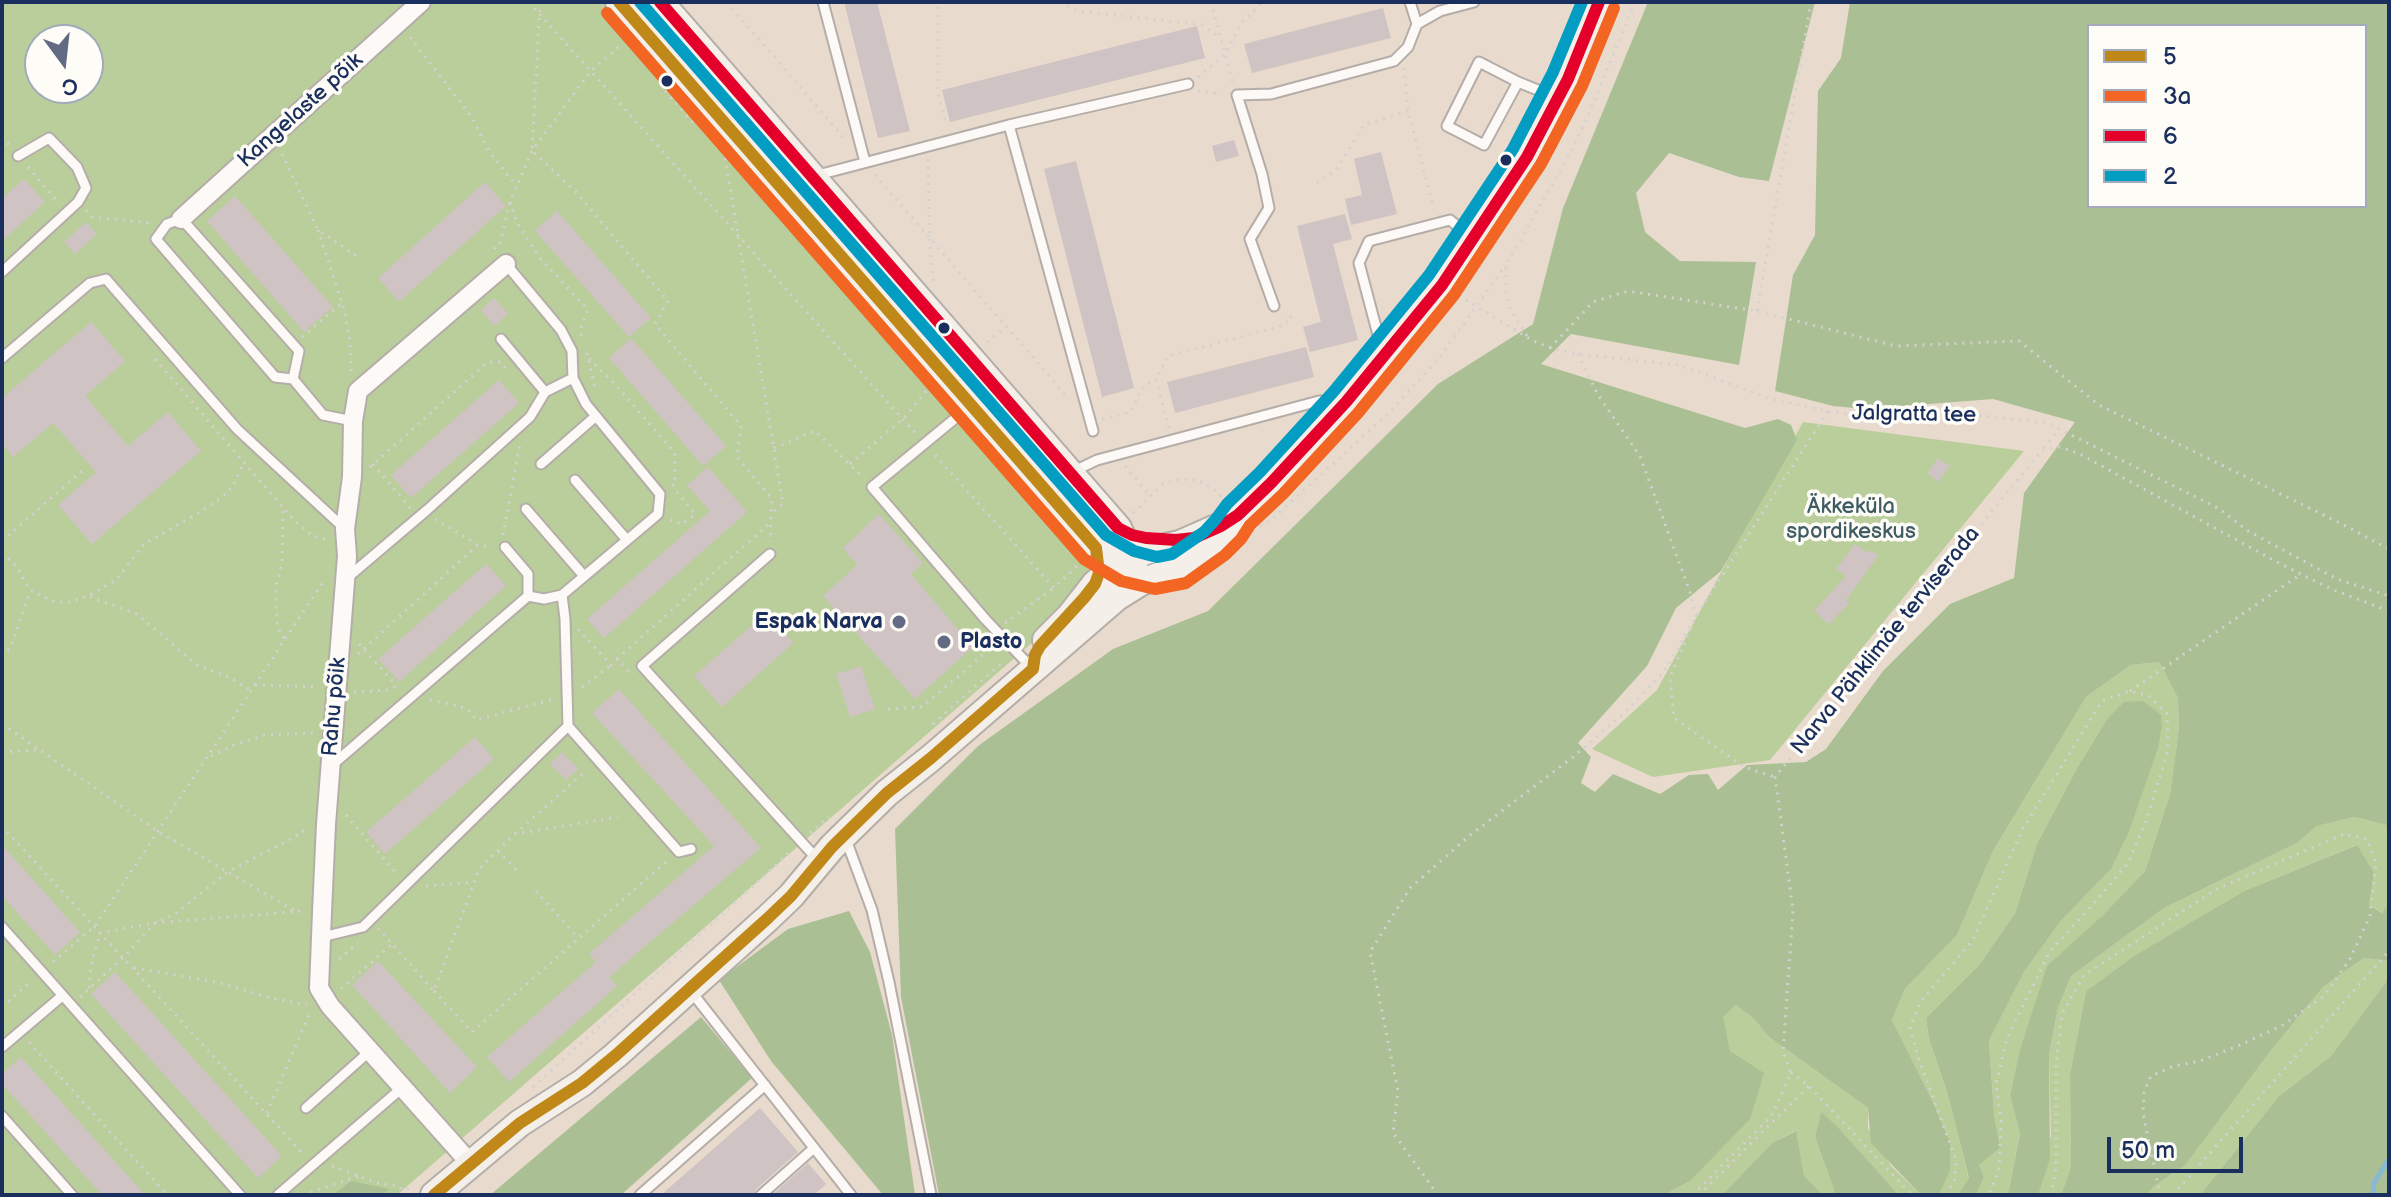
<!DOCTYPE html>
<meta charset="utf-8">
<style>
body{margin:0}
#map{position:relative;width:2391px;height:1197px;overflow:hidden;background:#e8dacc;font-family:"Balsamiq Sans",sans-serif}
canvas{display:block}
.frame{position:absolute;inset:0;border:4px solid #1b2f5e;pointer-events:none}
.legend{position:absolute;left:2087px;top:24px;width:280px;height:184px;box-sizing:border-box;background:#fdfcf7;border:2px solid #a3aaba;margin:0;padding:10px 14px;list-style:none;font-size:24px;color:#1b2f5e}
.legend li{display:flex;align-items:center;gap:16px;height:40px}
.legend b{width:40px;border:2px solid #a3aaba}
.north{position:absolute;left:24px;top:24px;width:80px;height:80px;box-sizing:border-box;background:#fdfcf7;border:2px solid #a3aaba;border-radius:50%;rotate:165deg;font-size:22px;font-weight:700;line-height:32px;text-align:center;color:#1b2f5e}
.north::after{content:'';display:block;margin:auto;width:28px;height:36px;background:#636b84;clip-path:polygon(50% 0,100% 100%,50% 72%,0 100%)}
.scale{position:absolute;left:2107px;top:1137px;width:136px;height:36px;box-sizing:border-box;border:4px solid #1b2f5e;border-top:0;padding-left:10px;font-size:24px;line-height:28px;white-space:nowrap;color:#1b2f5e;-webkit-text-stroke:6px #fdfcf7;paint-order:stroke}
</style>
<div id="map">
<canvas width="2391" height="1197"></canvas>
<div class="frame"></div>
<ul class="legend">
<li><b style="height:10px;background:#c08818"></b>5</li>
<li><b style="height:10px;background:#f26522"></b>3a</li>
<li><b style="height:10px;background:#e4002b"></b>6</li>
<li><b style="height:10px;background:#039dc3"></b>2</li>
</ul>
<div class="north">С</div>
<div class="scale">50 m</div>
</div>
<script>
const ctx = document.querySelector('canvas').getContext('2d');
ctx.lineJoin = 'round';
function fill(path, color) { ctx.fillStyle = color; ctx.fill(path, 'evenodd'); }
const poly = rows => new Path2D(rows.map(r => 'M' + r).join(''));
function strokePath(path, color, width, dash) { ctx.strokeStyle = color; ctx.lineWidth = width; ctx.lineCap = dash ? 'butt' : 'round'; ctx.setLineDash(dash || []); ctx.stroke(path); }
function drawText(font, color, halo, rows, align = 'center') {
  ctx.font = font + ' "Balsamiq Sans",sans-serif'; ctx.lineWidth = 7; ctx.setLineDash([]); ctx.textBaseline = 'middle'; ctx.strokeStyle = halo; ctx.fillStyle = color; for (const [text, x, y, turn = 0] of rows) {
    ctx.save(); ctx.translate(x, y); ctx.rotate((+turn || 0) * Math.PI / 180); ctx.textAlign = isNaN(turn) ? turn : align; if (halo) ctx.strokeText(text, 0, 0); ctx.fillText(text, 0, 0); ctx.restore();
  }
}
fill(poly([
 [2,2,614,2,1090,562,1084,590,1049,628,397,1195,2,1195],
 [40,40,88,40,88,88,40,88],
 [1803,422,2024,451,1770,760,1653,777,1592,749,1657,690],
 [2159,662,2178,698,2179,728,2170,794,2145,871,2101,917,2019,1053,2010,1095,2020,1132,2009,1190,2006,1195,1976,1195,1984,1177,1978,1165,2000,1148,1994,1114,1989,1041,2024,972,2060,922,2112,868,2128,834,2137,805,2107,719,2077,768,2037,844,2015,913,1980,964,1926,1018,1929,1039,1947,1092,1969,1179,1958,1195,1939,1195,1941,1191,1950,1142,1933,1102,1892,1020,1905,989,1957,935,1993,851,2086,697,2131,665],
 [2355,817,2386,825,2389,835,2389,904,2383,913,2369,905,2374,873,2356,845,2244,891,2135,955,2086,991,2070,1074,2071,1167,2061,1195,2038,1195,2051,1135,2049,1054,2058,1008,2071,976,2164,908,2297,843,2317,826],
 [2364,958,2389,961,2389,978,2331,1056,2279,1096,2200,1195,2147,1195,2154,1186,2185,1164,2269,1053,2324,986],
 [1736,1005,1754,1019,1769,1037,1868,1108,1868,1128,1891,1166,1919,1193,1919,1195,1899,1195,1837,1126,1821,1113,1815,1137,1834,1190,1833,1195,1823,1195,1804,1176,1795,1131,1772,1143,1722,1195,1664,1195,1690,1181,1730,1051,1722,1017]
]), '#bace9c');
fill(poly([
 [1648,2,1815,2,1769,181,1739,177,1669,153,1636,193,1645,232,1680,261,1756,262,1739,365,1571,334,1541,364,1745,428,1778,419,1791,425,1797,440,1721,571,1676,608,1647,666,1578,743,1591,757,1581,783,1595,792,1613,774,1660,794,1689,775,1708,774,1718,790,1747,765,1806,762,1826,749,1883,671,1950,604,2014,578,2024,493,2075,422,1993,399,1864,409,1833,406,1775,391,1793,275,1815,235,1818,91,1841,58,1850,2,2389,2,2389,835,2386,825,2355,817,2317,826,2297,843,2164,908,2071,976,2058,1008,2049,1054,2050,1159,2038,1195,2006,1195,2009,1190,2020,1133,2010,1095,2019,1053,2047,966,2101,917,2145,871,2170,794,2179,728,2178,698,2159,662,2131,665,2086,697,1993,851,1957,935,1905,989,1892,1020,1933,1102,1950,1142,1950,1170,1939,1195,1919,1195,1919,1193,1871,1143,1868,1108,1769,1037,1754,1019,1736,1005,1723,1017,1730,1051,1764,1073,1750,1119,1690,1181,1664,1195,939,1195,901,997,895,829,978,746,1113,649,1208,611,1438,384,1533,324,1563,208],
 [2365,26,2365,206,2089,206,2089,26],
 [2143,701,2161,715,2162,726,2158,748,2128,834,2112,868,2060,922,2024,972,1989,1041,1994,1114,2000,1148,1979,1165,1984,1177,1976,1195,1958,1195,1969,1178,1947,1092,1929,1039,1926,1018,1980,964,2015,913,2037,844,2077,768,2107,719,2124,702],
 [2357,845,2374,873,2369,905,2382,913,2389,904,2389,961,2364,958,2324,986,2269,1053,2185,1165,2154,1186,2147,1195,2061,1195,2071,1167,2070,1074,2086,991,2135,955,2244,891],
 [849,911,870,952,892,1035,915,1195,883,1195,771,1061,719,980,788,929],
 [2389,978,2389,1195,2200,1195,2279,1096,2331,1056],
 [701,1017,752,1078,621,1195,490,1195],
 [1821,1112,1837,1126,1899,1195,1833,1195,1834,1190,1815,1137],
 [1796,1131,1804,1176,1823,1195,1722,1195,1772,1143],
 [351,1181,389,1189,382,1195,333,1195]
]), '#aac094');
strokePath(poly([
 [2373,1195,2374,1183,2389,1159]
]), '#87b8d4', 5);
fill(poly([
 [844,2,877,2,910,131,878,138],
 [1383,8,1391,38,1252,73,1244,44],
 [1197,26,1205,58,950,122,942,90],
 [1234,140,1239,156,1216,162,1212,146],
 [1381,152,1397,214,1351,225,1345,199,1362,195,1354,159],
 [1076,161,1134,388,1102,397,1044,169],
 [24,179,45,202,2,241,2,198],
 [485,182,506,206,399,302,378,278],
 [235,196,333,307,304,332,207,221],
 [557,211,651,318,629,337,535,231],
 [1345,214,1352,239,1333,244,1358,340,1310,352,1303,327,1321,322,1297,226],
 [86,222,97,234,75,254,64,242],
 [494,298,508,314,494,326,481,310],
 [91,322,125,361,85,396,128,446,168,412,201,451,92,544,58,505,96,472,53,423,13,457,2,443,2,398],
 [631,338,726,446,703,466,609,358],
 [1306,347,1314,377,1175,413,1167,382],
 [499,380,519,403,411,498,391,475],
 [1938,458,1950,466,1938,482,1927,473],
 [708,467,747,512,604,638,587,619,710,511,687,485],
 [879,514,923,563,911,574,973,647,915,699,823,596,857,565,843,548],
 [1855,544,1868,553,1871,550,1878,556,1846,600,1849,603,1829,624,1814,611,1846,576,1836,569],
 [486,564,506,586,399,682,378,659],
 [766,613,793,643,722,707,694,676],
 [861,666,875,709,850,717,836,674],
 [619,689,761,848,609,977,617,986,509,1082,487,1057,596,962,589,954,714,846,592,713],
 [475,737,494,759,385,854,366,832],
 [562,752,578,769,566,780,550,764],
 [2,845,80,932,55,955,2,896],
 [378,961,477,1067,450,1093,352,985],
 [115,972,282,1156,258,1178,91,994],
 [21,1057,145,1195,102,1195,2,1084,2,1074],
 [760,1108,798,1152,756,1189,754,1195,661,1195],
 [808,1163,826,1184,814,1195,772,1195]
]), '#cfc3c4');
const service = poly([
 [823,2,865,162],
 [1410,2,1417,24],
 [1518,82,1484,145,1447,126,1479,62,1518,82,1555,97],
 [1009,125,1093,431],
 [814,176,1009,125,1188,84],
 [2,272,78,202,86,188,77,167,49,138,18,156],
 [1274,306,1250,239,1269,208,1262,174,1237,95,1271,94,1394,61,1408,47,1417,24,1440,11,1474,2],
 [501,339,545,392],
 [1382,350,1359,263,1369,241,1450,220,1471,237],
 [2,358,90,283,106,279,237,429,345,529],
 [293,379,275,377,156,239,167,224,181,219,188,226,299,351,293,379,323,415,353,421],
 [969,407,872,487,986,620,1031,667],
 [541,464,596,416],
 [1072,472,1097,460,1319,401,1339,402],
 [575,480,627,540],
 [526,509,584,576],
 [505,547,528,574,528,596],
 [770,554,642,666,817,859],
 [347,578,427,510,530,417,545,392,573,378,572,351,561,330,506,264],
 [568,726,565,619,562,595,658,514,660,494,586,404,573,378],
 [331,762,338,760,528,596,544,599,562,595],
 [845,837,872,910,889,982,931,1195],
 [2,927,240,1195],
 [322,937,363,927,568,726,679,852,691,849],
 [690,990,851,1195],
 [2,1047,62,996],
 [306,1108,370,1051],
 [2,1116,72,1195],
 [278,1195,403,1087],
 [640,1195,765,1085],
 [761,1195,814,1148]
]);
const minor = poly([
 [181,219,421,2],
 [470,1163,330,1006,319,988,322,912,326,824,347,556,345,529,352,477,353,421,358,391,506,264]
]);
const secondary = poly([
 [619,2,1096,548,1107,556,1134,568],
 [660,2,1118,528,1127,548,1128,573],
 [1046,640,1070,616,1095,584,1120,562,1146,551,1180,544,1221,526,1238,515,1271,483,1346,402,1442,285,1527,157,1568,79,1599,2],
 [434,1195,520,1123,582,1083,616,1055,768,918,791,896,832,847,887,793,931,758,1117,597,1141,582,1178,569,1195,559,1214,544,1229,529,1238,515]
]);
strokePath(service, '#b4ada8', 13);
strokePath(minor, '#b4ada8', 22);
strokePath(secondary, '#b4ada8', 30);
strokePath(poly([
 [529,2,916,434],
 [540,2,532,151,576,192,668,301,655,324,741,426,737,457,772,499,770,542],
 [727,2,844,138],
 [945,2,938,8,938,94,947,126],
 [1060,2,1079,11,1202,25,1221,38],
 [1211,2,1233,83],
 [410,37,471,116,489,151,517,187],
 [1404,68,1408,111,1434,209],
 [1198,77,1225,55,1242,22,1263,2],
 [665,91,697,127],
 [1198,91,1222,94],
 [2,137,10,146],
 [282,154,318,230,361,259],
 [725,158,783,504,770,515],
 [928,159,930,251,934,283],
 [28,167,57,201],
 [875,175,1069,399],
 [1317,183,1336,170,1364,125,1408,111],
 [510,202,517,223,539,257,588,310,580,330,582,338],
 [86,210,92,217,151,223],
 [318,230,344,309,350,341,351,373],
 [494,249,500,243,510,202,532,151,590,72,623,43],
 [1459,296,1530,339,1550,348,1578,354,1679,365,1771,399,1828,411,1881,418,1939,411,2047,423,2218,508,2248,531,2337,579,2389,596],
 [1757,311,1811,2],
 [1527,336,1511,311,1506,292,1506,265,1568,157,1588,116,1635,2],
 [302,337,342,303],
 [987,342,1006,327],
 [1550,348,1593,302,1628,291,1757,311,1896,346,2019,341,2099,405,2340,523,2389,549],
 [587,353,595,388],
 [1578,354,1598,395,1640,456,1690,592,1696,617],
 [155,359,291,517,311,535,327,540],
 [589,359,615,384,675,453,675,484,670,487],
 [1102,419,1131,412,1142,388,1156,379],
 [1169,428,1156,379,1168,356,1279,327,1292,318,1284,313],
 [774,448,815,431,864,478],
 [2044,448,2059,429],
 [935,455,1054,588,1081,562],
 [373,464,411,509],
 [850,464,903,419,928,389],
 [1125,466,1150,496],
 [370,467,488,362,500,362,507,370],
 [283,511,282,563,276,586,277,626,285,640],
 [1133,513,1163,484,1174,480,1191,479,1202,482,1216,491,1223,499],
 [435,519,477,544],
 [670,520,683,524,695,514,673,487],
 [1260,526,1270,521,1389,413,1439,358,1506,265],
 [503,535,520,444],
 [2,541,83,470],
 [2,553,17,567,30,590,52,601,67,603,88,596,116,580,144,544,202,511,226,494,233,486,244,462],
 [90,597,137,614,197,665,231,678,251,691],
 [1005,623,1054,588],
 [1691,628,1670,677,1674,718,1744,767,1775,777],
 [578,629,611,665,617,659,630,673],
 [359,644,397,686],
 [358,654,478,545,492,547],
 [2,656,11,647,30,591],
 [617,659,769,524],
 [255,685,319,687],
 [582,687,611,665],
 [2130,691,2301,574],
 [354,692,388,690,397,686],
 [430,700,459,706,471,712,476,720,554,699],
 [888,709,922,707,981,657,990,641],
 [2,724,159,832,295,911],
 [933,724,1005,660],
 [2,752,38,750],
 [211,756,234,745,265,735,315,733],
 [346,815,398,875],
 [2,826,305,1156],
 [810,833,829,817],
 [515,834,587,770],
 [498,851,518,872],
 [426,886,474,882],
 [536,891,578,938],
 [378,928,434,991,479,869,515,834,618,817],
 [339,959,358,943],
 [53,962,95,926,325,579],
 [134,968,220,983,267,997,307,1005],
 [89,988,91,965,100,933,155,923,302,911],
 [341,989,392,944],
 [434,991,472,1032,667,861],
 [80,997,123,958,155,923,175,914,229,871,293,838,306,829],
 [2,1007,32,980],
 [29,1042,167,1195],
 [1791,1072,1809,1086,1912,1195],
 [533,1087,790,852],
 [267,1113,311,1010],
 [332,1166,377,1183,398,1186,405,1192],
 [258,1195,262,1194],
 [303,1195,359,1176],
 [401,1195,413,1184],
 [1438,1195,1393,1133,1398,1091,1370,952,1410,888,1469,836,1573,757,1623,714,1663,673,1696,616,1828,411],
 [1693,1195,1772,1115,1791,1073,1783,1052,1793,910,1775,777,2042,450,2059,447,2078,453,2277,562,2331,589,2389,611],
 [1699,1195,1809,1086],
 [1946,1195,1955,1179,1956,1160,1918,1057,1910,1027,1921,1001,1973,940,2022,830,2102,701,2130,691,2149,696,2167,714,2168,750,2147,819,2128,863,2090,908,2050,951,2007,1038,1996,1084,2001,1120,1999,1170,1989,1195],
 [2051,1195,2056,1169,2056,1064,2062,1014,2084,975,2217,889,2344,834,2367,839,2376,863,2370,916,2350,959,2324,996,2283,1025,2240,1045,2200,1061,2174,1066,2151,1076,2144,1092,2143,1113,2160,1195],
 [2173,1195,2389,951]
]), '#d4d1d0', 3, [2, 6]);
strokePath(service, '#fcf9f7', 9);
strokePath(minor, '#fcf9f7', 18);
strokePath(secondary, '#f4efe9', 26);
strokePath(poly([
 [434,1195,520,1123,582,1083,616,1055,768,918,791,896,832,847,887,793,931,758,1033,669,1035,655,1040,646,1084,598,1095,584,1099,573,1096,548,619,2]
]), '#c08818', 12);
strokePath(poly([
 [607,13,1084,559,1121,581,1155,589,1186,583,1225,555,1241,539,1250,525,1283,494,1358,413,1454,295,1541,164,1582,86,1614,8]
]), '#f26522', 12);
strokePath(poly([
 [660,2,1118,528,1132,535,1146,538,1176,540,1194,538,1221,526,1238,515,1271,483,1346,402,1442,285,1527,157,1568,79,1599,2]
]), '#e4002b', 12);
strokePath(poly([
 [640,2,1106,535,1134,551,1157,557,1172,554,1204,532,1216,519,1227,504,1260,472,1334,391,1429,275,1513,149,1553,72,1582,2]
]), '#039dc3', 12);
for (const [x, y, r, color] of [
 [667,81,7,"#1b2f5e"],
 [1506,160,7,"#1b2f5e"],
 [944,328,7,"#1b2f5e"],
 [899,622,8,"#636b84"],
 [944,642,8,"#636b84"]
]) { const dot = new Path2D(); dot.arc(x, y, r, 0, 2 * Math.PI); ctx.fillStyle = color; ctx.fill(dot); strokePath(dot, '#fdfcf7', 3); }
drawText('22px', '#1b2f5e', '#fdfcf7', [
 ["Kangelaste põik",301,111,-42],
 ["Jalgratta tee",1914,415,1],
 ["Narva Pähklimäe terviserada",1886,641,-51],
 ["Rahu põik",335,707,-85]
]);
drawText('22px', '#3f5c65', '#fdfcf7', [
 ["Äkkeküla",1851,507],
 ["spordikeskus",1851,532]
]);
drawText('bold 22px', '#1b2f5e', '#fdfcf7', [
 ["Espak Narva",883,622],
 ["Plasto",960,642,"left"]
], 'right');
</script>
